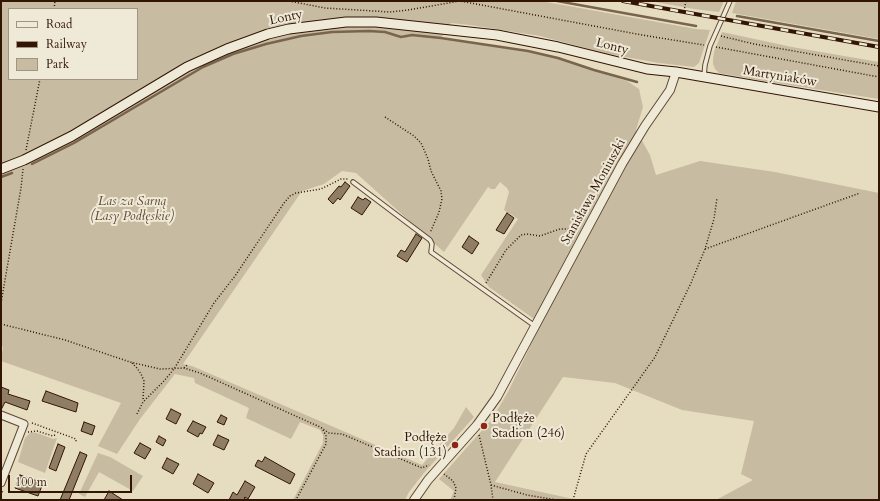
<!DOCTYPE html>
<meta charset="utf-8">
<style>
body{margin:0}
#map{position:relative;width:880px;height:501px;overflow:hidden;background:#e6ddc1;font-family:Cardo,serif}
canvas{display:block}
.frame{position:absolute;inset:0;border:2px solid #321503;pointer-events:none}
.legend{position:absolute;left:8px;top:8px;width:130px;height:72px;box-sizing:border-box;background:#efe9d7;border:1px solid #a39482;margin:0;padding:5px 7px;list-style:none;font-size:12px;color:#321503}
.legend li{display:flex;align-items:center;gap:8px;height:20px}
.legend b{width:20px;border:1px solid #a39482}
.scale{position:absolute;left:8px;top:475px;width:124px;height:18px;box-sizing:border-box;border:2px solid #321503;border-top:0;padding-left:5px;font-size:12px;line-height:14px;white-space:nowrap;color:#321503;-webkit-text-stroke:3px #efe9d7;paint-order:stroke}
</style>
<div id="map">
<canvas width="880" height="501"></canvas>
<div class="frame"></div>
<ul class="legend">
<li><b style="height:5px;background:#efe9d7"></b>Road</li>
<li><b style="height:5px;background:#321503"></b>Railway</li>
<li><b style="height:11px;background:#c7bba1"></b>Park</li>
</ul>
<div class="scale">100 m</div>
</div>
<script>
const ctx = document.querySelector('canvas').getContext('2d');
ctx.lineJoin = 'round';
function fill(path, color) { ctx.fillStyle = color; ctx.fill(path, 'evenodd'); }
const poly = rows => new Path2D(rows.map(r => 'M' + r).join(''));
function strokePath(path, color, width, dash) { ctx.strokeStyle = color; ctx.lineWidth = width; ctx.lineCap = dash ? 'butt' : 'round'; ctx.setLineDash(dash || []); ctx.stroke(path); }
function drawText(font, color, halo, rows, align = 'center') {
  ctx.font = font + ' Cardo,serif'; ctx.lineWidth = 4; ctx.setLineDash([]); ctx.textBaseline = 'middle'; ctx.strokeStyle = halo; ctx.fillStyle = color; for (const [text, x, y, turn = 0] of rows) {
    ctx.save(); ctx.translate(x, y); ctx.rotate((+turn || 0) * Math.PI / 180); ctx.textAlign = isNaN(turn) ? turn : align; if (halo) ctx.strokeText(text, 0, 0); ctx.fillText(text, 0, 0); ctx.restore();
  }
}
fill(poly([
 [1,1,541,1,696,29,710,30,699,63,694,67,659,63,608,54,540,36,470,25,451,23,441,38,528,51,558,58,627,81,639,89,643,107,636,130,650,155,656,175,700,161,775,172,879,193,879,500,716,500,753,480,741,474,754,421,682,410,615,383,563,377,495,482,578,500,450,500,454,491,439,479,492,419,508,392,541,324,489,287,481,275,518,219,504,210,509,192,507,188,500,182,495,189,491,189,488,187,444,252,356,173,342,171,324,184,302,191,183,364,192,366,422,465,454,428,466,407,474,417,424,473,409,492,405,500,293,500,323,443,323,435,320,430,300,422,291,439,246,418,249,408,195,383,194,378,175,374,140,419,117,454,98,446,121,403,1,361,3,347,1,346],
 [9,9,137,9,137,79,9,79],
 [650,1,724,1,719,12,694,9],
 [736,1,879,1,879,39,732,13],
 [722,32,792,47,879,62,879,99,763,81,719,73,715,69,713,64,713,60,714,52],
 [31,432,37,433,53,439,57,438,45,473,18,462,25,438],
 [98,453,110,457,143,476,133,491,99,472,85,497,79,494]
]), '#c7bba1');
strokePath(poly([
 [557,1,696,26],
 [737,16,879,41],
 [32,164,74,143,203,67,233,54,266,44,301,36,332,32,369,31,385,32,401,37,412,35,441,38,528,51,558,58,594,70,637,82],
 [1,177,12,173]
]), '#79644e', 2.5);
const building = poly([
 [345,182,350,186,340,200,338,198,333,204,328,199,339,186,341,187,345,182],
 [358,197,363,200,365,198,371,202,362,215,351,208,358,197],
 [507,213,514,218,504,234,496,230,507,213],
 [416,234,422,238,407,262,397,256,401,250,405,252,416,234],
 [469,236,479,243,472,254,462,247,469,236],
 [1,387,9,390,8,394,30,401,27,410,5,402,1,410,1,387],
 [46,391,78,403,76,412,42,401,46,391],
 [171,409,181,414,176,424,166,419,171,409],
 [221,415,227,418,224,425,217,422,221,415],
 [193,421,206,427,202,434,200,433,198,437,187,431,193,421],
 [84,422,95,426,92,435,81,431,84,422],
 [218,435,229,440,224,450,213,445,218,435],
 [159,436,166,440,163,446,156,442,159,436],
 [140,443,151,449,145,459,134,453,140,443],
 [58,444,65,447,56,471,49,468,58,444],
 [80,452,87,455,69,500,60,500,80,452],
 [265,457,295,474,290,484,255,466,258,460,262,462,265,457],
 [167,458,179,464,173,474,162,468,167,458],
 [198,474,214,483,208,493,193,484,198,474],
 [20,475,43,483,38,496,15,488,20,475],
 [245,481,255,487,248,499,245,497,244,498,247,500,229,500,233,492,237,495,245,481],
 [109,491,123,500,104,500,109,491]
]);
fill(building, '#907d66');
strokePath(building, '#321503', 1);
const service = poly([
 [704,76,705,65,710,46,730,1],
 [353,182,430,240,432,244,431,252,535,326]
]);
const minor = poly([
 [1,415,24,424,1,483]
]);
const tertiary = poly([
 [414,500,428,480,477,425,497,397,622,164,645,126,670,90,676,72]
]);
const secondary = poly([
 [1,169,24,160,72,136,187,67,227,49,268,34,289,29,346,22,376,22,497,35,558,47,647,69,676,72,879,107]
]);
strokePath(service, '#5f4732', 5.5);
strokePath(minor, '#5f4732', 9);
strokePath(tertiary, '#5f4732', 10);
strokePath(secondary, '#321503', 11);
strokePath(poly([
 [289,1,325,8,390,12,408,10,460,1,642,35,704,45],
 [54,9,55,1],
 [684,11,686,1],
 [721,36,754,44,879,66],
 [716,47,879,77],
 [385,117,414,136,421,143,428,159,431,171,441,191,442,199,439,212,430,233],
 [26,150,40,79],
 [705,249,860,193],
 [486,283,506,250,521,235,527,234,540,236,560,229,568,229,575,235],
 [1,303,21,188,23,169],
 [1,324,65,340,130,362,160,369,184,368,200,373,320,427,329,433,342,434,422,468,429,465],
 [132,363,137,368,141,374,144,381,143,401],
 [184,368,188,364],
 [137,414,143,402,164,381,174,369,214,303,235,276,284,203,290,196,296,193,321,189,341,179,348,179],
 [32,423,76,439,76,442],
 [28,432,37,431,53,436,55,435],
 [479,435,491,485,493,500],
 [444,474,453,481,456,488,454,500],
 [491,485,527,495,556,500],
 [1,495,3,490],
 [297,498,326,444,326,436,322,428],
 [573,500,586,454,655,357,691,283,705,249,714,219,717,198]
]), '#321503', 1.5, [1, 2]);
strokePath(service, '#efe9d7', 3.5);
strokePath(minor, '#efe9d7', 7);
strokePath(tertiary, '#efe9d7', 8);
strokePath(secondary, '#efe9d7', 9);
const rail = poly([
 [623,1,879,47]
]);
strokePath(rail, '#321503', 4);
strokePath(rail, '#efe9d7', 2.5, [8]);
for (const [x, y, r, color] of [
 [484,426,4,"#8f2418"],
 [455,445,4,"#8f2418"]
]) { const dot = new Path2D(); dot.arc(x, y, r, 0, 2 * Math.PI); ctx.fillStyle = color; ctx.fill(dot); strokePath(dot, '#efe9d7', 1.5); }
drawText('13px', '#321503', '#efe9d7', [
 ["Lonty",286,18,-12],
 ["Lonty",612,47,14],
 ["Martyniaków",780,77,9],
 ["Stanisława Moniuszki",594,192,-61]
]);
drawText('italic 13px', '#5f4732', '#efe9d7', [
 ["Las za Sarną",132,202],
 ["(Lasy Podłęskie)",132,217]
]);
drawText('13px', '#321503', '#efe9d7', [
 ["Podłęże",492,419],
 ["Stadion (246)",492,434],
 ["Podłęże",447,438,"right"],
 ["Stadion (131)",447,453,"right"]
], 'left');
</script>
